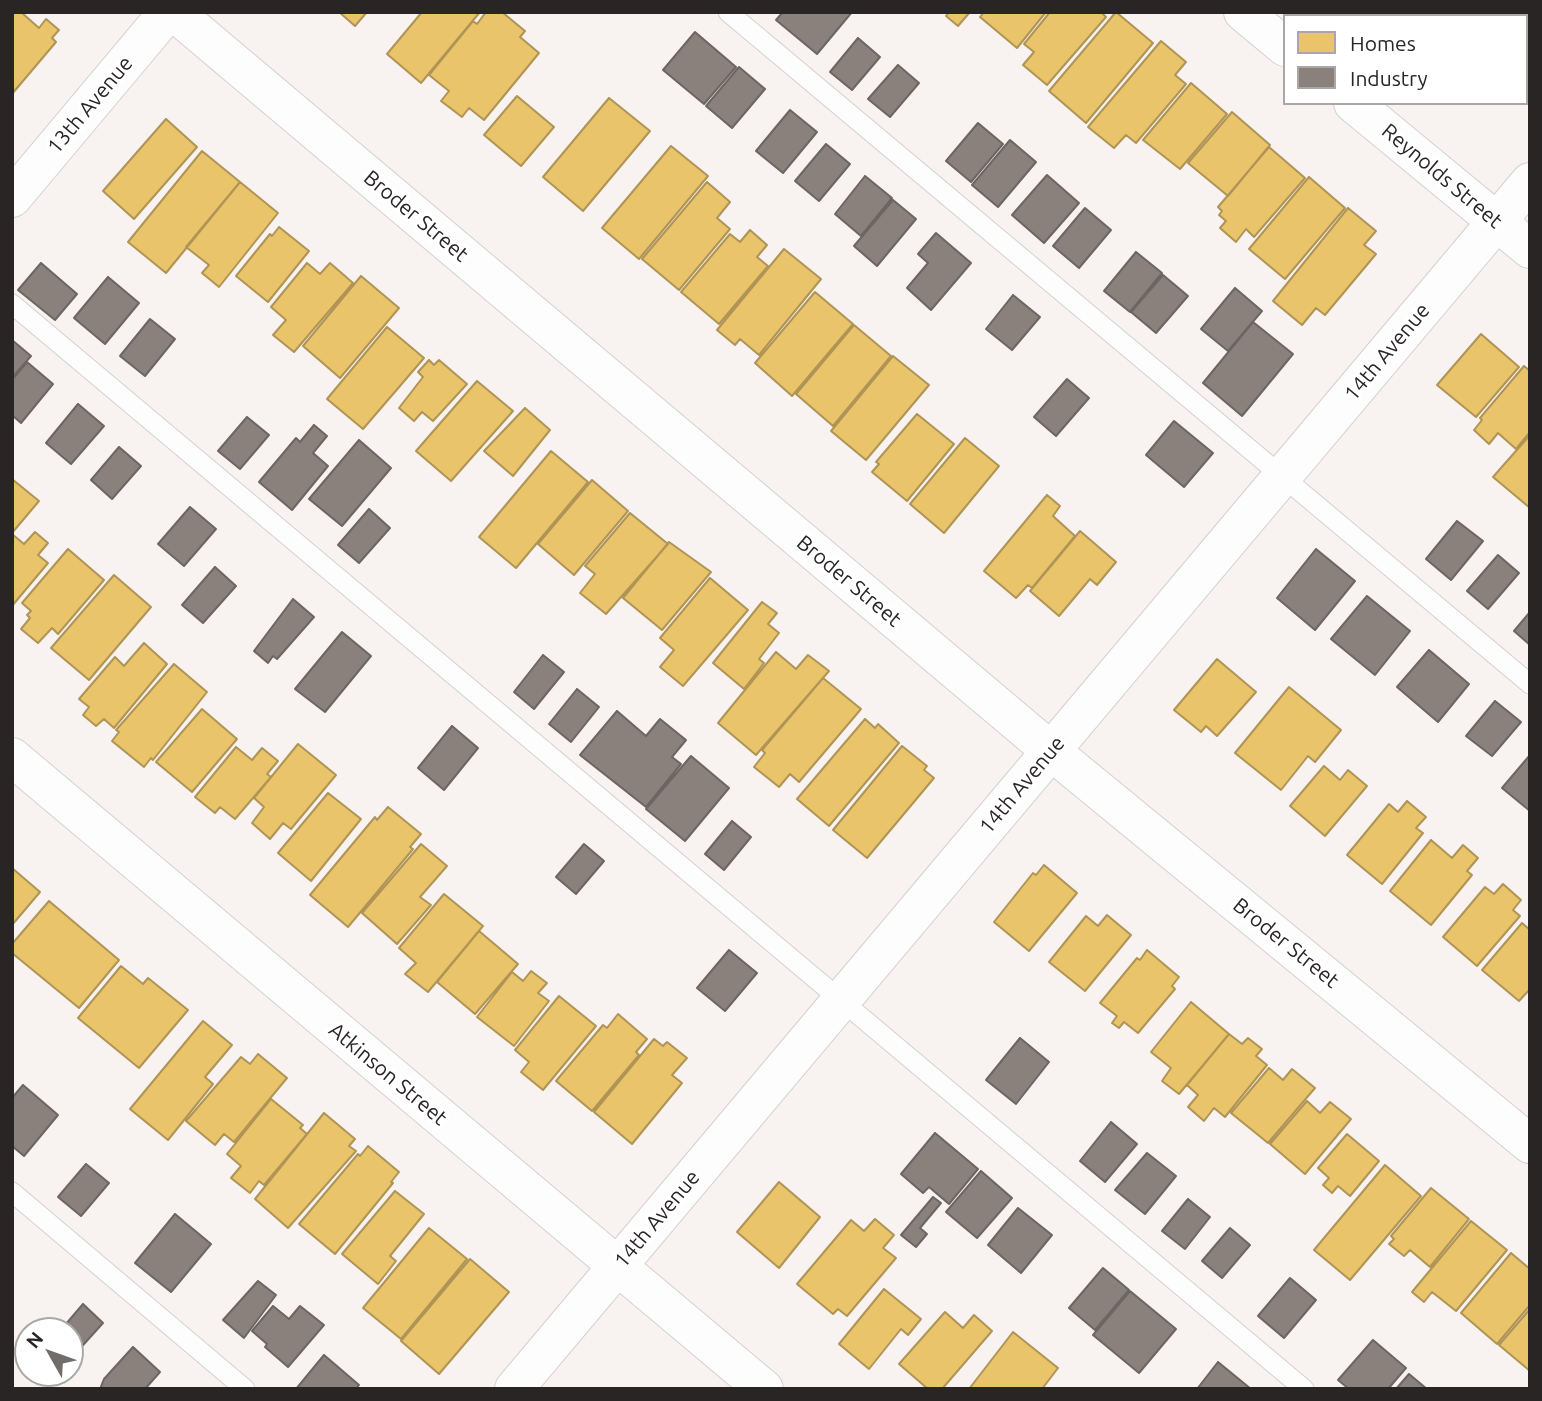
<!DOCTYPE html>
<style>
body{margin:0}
#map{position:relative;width:1542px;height:1401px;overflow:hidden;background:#f8f2f0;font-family:Ubuntu,sans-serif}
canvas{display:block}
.frame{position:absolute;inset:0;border:14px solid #292524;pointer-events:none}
.legend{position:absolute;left:1283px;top:14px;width:245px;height:91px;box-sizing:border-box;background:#fff;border:2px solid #a9a8a7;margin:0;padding:9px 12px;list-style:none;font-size:21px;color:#292524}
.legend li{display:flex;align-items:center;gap:14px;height:35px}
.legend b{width:35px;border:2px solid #a9a8a7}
.north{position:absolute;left:14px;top:1317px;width:70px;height:70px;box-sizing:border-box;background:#fff;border:2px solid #a9a8a7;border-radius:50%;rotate:310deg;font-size:19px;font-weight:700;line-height:28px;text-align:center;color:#292524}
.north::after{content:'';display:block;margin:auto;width:24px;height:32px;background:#716d6b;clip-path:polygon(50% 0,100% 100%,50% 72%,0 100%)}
</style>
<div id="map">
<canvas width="1542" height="1401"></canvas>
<div class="frame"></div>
<ul class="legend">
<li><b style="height:19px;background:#e9c46a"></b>Homes</li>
<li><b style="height:19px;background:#8a817c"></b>Industry</li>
</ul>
<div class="north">N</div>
</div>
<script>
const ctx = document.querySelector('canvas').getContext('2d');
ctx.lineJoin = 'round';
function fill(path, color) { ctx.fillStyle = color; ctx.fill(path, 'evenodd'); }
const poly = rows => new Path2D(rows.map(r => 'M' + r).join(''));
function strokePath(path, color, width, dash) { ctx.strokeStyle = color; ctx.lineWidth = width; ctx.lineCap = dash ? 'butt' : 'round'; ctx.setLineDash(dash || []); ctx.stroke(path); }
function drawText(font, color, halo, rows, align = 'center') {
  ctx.font = font + ' Ubuntu,sans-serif'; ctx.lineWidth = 7; ctx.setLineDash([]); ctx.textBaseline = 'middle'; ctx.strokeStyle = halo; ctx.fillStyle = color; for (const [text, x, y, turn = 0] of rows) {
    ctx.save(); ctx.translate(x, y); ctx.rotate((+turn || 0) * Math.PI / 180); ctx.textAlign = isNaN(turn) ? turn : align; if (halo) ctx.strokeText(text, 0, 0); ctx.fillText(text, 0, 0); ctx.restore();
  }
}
const homes = poly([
 [15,12,21,12,39,28,46,19,59,30,52,38,56,42,12,94,12,16,15,12],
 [339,12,367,12,355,26,339,12],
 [422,12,480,12,421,83,387,54,422,12],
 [486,12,502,12,525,31,520,37,539,53,484,120,469,108,462,117,441,101,449,91,429,75,473,21,477,24,486,12],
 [949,12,970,12,958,26,946,16,949,12],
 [984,12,1046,12,1017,48,980,17,984,12],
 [1050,12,1101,12,1106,17,1047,85,1023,65,1034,52,1024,44,1050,12],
 [1116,12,1153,43,1086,123,1049,91,1116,12],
 [1402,12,1438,12,1435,16,1400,16,1402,12],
 [1448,12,1512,12,1509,16,1445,16,1448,12],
 [1515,12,1530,12,1530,71,1526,75,1526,16,1512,16,1515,12],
 [1161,41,1186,62,1175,75,1186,84,1136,143,1126,135,1114,148,1088,127,1161,41],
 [1191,83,1227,114,1180,169,1143,140,1191,83],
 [517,96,554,127,521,166,484,135,517,96],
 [609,98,650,131,583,211,543,177,609,98],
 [1232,112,1270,145,1228,196,1188,163,1232,112],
 [166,119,197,147,134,219,103,191,166,119],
 [671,146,708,176,639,259,602,228,671,146],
 [1269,147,1305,178,1254,237,1246,229,1236,242,1220,228,1226,221,1219,215,1222,211,1218,207,1269,147],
 [202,151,240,182,166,273,128,242,202,151],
 [1309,177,1345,208,1285,279,1249,249,1309,177],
 [240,182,278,213,219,287,202,273,209,265,186,247,240,182],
 [707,182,730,202,717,218,730,229,679,290,642,259,707,182],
 [1348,208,1376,231,1364,245,1376,254,1325,315,1316,308,1302,325,1273,301,1348,208],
 [279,227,309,251,268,302,236,276,270,234,272,236,279,227],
 [750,230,767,245,757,257,768,266,719,324,681,292,730,234,740,242,750,230],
 [784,249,821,279,759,355,740,339,735,345,717,330,784,249],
 [307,263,320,274,330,263,353,283,294,352,273,335,286,320,271,307,307,263],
 [361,276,399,308,340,378,303,346,361,276],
 [815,292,853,324,792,396,755,363,815,292],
 [854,325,891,356,833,426,796,394,854,325],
 [387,327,424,358,363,429,327,399,387,327],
 [1481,334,1519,367,1476,417,1437,385,1481,334],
 [893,356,929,385,866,460,831,431,893,356],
 [429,360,434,365,439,360,467,384,433,421,422,412,414,421,399,408,423,377,418,372,429,360],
 [1524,366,1530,371,1530,432,1516,449,1498,433,1489,444,1474,430,1482,420,1480,418,1524,366],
 [477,381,513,411,451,481,416,451,477,381],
 [525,408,550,430,513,476,484,451,525,408],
 [917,414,954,444,907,501,872,472,879,464,876,462,917,414],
 [1530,435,1530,508,1493,477,1530,435],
 [965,438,999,466,944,533,910,504,965,438],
 [551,451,588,482,516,568,479,537,551,451],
 [12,479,39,501,12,533,12,479],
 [592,480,628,511,574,575,538,544,592,480],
 [1047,495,1060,506,1053,516,1075,536,1032,588,1028,585,1016,598,984,571,1047,495],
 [630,513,668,544,606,614,580,593,595,574,585,566,630,513],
 [1080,531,1116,562,1097,585,1090,579,1059,616,1030,591,1080,531],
 [35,532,48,543,38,555,48,563,12,606,12,534,24,544,35,532],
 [669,542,711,572,662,630,623,598,669,542],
 [68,549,104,580,58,634,52,628,38,643,21,629,30,618,27,615,31,611,22,603,68,549],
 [114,575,151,607,89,680,51,648,114,575],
 [710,578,748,610,683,686,660,667,674,650,660,638,710,578],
 [762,602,777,613,768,624,779,633,759,659,764,663,744,689,713,663,762,602],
 [144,643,167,664,114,728,104,719,96,726,83,715,89,707,79,699,115,657,124,666,144,643],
 [776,652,796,669,808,655,829,671,756,755,718,723,776,652],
 [1217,659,1256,692,1217,736,1206,726,1201,732,1174,710,1217,659],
 [174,664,207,692,153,760,151,758,144,767,112,741,119,732,116,730,174,664],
 [823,678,861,709,799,782,790,774,779,787,754,767,765,753,762,750,823,678],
 [1289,687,1341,730,1315,762,1308,756,1281,790,1235,753,1289,687],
 [202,709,237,739,192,792,156,762,202,709],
 [865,719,875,728,878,724,899,743,829,826,797,799,865,719],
 [298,744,336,775,291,829,283,823,270,839,252,823,264,807,254,798,298,744],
 [902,746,927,766,924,770,934,778,867,858,833,830,902,746],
 [236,747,252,760,262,748,278,761,267,774,271,777,235,819,220,807,215,813,195,797,236,747],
 [1324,766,1340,780,1348,770,1367,786,1325,836,1290,806,1324,766],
 [328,793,361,819,311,881,278,853,328,793],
 [1407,801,1426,817,1416,828,1423,833,1382,884,1347,855,1389,804,1398,812,1407,801],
 [388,807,421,834,410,847,413,849,348,927,310,895,375,817,377,820,388,807],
 [1431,840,1452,858,1463,845,1478,858,1467,871,1472,875,1431,925,1390,891,1431,840],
 [421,844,447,866,420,897,431,905,397,944,362,913,421,844],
 [1044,865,1077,893,1029,951,994,922,1033,873,1036,875,1044,865],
 [12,868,40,892,12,925,12,868],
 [1503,884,1521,900,1513,910,1520,916,1477,966,1443,937,1485,887,1494,894,1503,884],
 [444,894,483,926,428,992,405,974,416,963,399,948,444,894],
 [49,901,119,960,79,1008,12,953,12,944,49,901],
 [1107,915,1131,935,1085,991,1049,962,1086,916,1098,926,1107,915],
 [1522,923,1530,930,1530,989,1519,1001,1482,970,1522,923],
 [479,931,518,964,475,1014,437,982,479,931],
 [1147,950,1179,977,1172,986,1175,989,1138,1033,1124,1022,1119,1028,1112,1023,1117,1016,1100,1003,1137,958,1140,960,1147,950],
 [121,966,143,984,148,978,188,1010,139,1068,78,1018,121,966],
 [531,971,547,983,538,993,549,1001,514,1046,477,1017,512,972,523,981,531,971],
 [559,996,596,1026,543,1090,521,1072,529,1062,515,1050,559,996],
 [1191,1002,1229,1034,1179,1094,1162,1081,1171,1068,1151,1052,1191,1002],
 [618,1014,647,1039,636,1052,639,1055,592,1111,556,1081,603,1025,607,1028,618,1014],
 [203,1021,232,1045,205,1077,213,1084,168,1140,130,1109,203,1021],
 [1229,1034,1242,1044,1248,1038,1262,1049,1256,1056,1267,1065,1225,1117,1214,1108,1204,1121,1188,1107,1198,1095,1187,1085,1229,1034],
 [654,1039,663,1046,667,1042,687,1058,672,1075,682,1083,632,1144,594,1112,654,1039],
 [258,1054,287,1078,234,1142,224,1134,215,1145,186,1121,241,1057,250,1064,258,1054],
 [1269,1068,1283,1080,1292,1069,1315,1088,1268,1143,1231,1113,1269,1068],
 [271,1099,303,1125,300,1128,307,1134,264,1185,259,1181,250,1193,231,1178,241,1166,227,1154,271,1099],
 [1307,1101,1320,1113,1330,1102,1351,1119,1305,1174,1270,1144,1307,1101],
 [324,1113,355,1139,349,1146,356,1151,288,1228,255,1199,324,1113],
 [1347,1134,1379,1161,1350,1196,1338,1186,1332,1193,1323,1185,1329,1178,1318,1168,1347,1134],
 [368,1146,399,1172,391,1182,393,1183,335,1254,299,1224,358,1154,360,1156,368,1146],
 [1385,1165,1421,1196,1350,1280,1314,1250,1385,1165],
 [779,1182,820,1217,779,1268,737,1232,779,1182],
 [1431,1188,1469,1219,1430,1267,1410,1250,1404,1256,1389,1244,1394,1239,1391,1236,1431,1188],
 [395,1191,424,1214,390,1256,396,1261,378,1284,342,1254,395,1191],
 [875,1219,894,1235,883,1248,896,1258,847,1316,838,1309,833,1314,797,1284,851,1220,864,1231,875,1219],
 [1471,1221,1507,1250,1456,1311,1432,1292,1424,1302,1412,1292,1471,1221],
 [429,1228,467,1259,401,1339,363,1308,429,1228],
 [1511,1253,1530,1269,1530,1305,1497,1344,1461,1313,1511,1253],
 [470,1259,509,1292,439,1374,401,1341,470,1259],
 [884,1289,921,1319,908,1335,901,1329,869,1369,839,1344,884,1289],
 [1530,1309,1530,1371,1499,1345,1530,1309],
 [945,1312,963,1328,974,1315,992,1331,942,1389,928,1389,899,1364,945,1312],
 [1013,1332,1058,1368,1042,1389,969,1389,1013,1332]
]);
fill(homes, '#e9c46a');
strokePath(homes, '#af9455', 2);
const industry = poly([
 [783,12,852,12,817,54,776,20,783,12],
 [695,32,736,67,704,104,663,70,695,32],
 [858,38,880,57,852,90,830,72,858,38],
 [898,65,919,83,890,117,868,99,898,65],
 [739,67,765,89,732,128,706,106,739,67],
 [790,110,817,132,783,173,756,151,790,110],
 [978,123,1003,144,971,182,946,161,978,123],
 [1010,140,1036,162,998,207,972,185,1010,140],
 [826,144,850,164,819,201,795,181,826,144],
 [1047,175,1079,203,1044,243,1012,215,1047,175],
 [865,176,892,198,861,236,835,214,865,176],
 [893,200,916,219,877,266,854,246,893,200],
 [1085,208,1111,230,1079,268,1053,246,1085,208],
 [936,233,971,263,931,310,907,288,928,263,918,254,936,233],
 [1136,252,1162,273,1130,312,1104,291,1136,252],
 [41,263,77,294,55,320,18,290,41,263],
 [1163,275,1188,296,1156,333,1131,312,1163,275],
 [108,277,139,303,105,344,74,318,108,277],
 [1235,288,1262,311,1228,351,1201,329,1235,288],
 [1013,295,1040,317,1012,350,986,329,1013,295],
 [150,319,175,339,145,376,120,356,150,319],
 [1253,322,1293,354,1242,416,1203,383,1253,322],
 [12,340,31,356,12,378,12,340],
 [27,362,53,384,21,423,12,415,12,380,27,362],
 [1067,379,1089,398,1056,436,1034,417,1067,379],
 [78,404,104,426,71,464,46,443,78,404],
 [247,417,269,435,240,469,218,451,247,417],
 [1174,421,1213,453,1184,487,1146,455,1174,421],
 [314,425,327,436,313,453,328,466,292,510,259,482,296,438,300,442,314,425],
 [359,440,391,468,342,526,309,499,359,440],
 [119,447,141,466,112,499,91,480,119,447],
 [190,507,216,529,184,566,158,544,190,507],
 [369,509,390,528,359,563,338,545,369,509],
 [1457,521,1483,541,1451,580,1426,559,1457,521],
 [1316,549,1355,581,1315,630,1277,598,1316,549],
 [1498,555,1519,573,1488,609,1467,591,1498,555],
 [215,567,236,586,203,623,182,605,215,567],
 [1367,596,1410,631,1375,675,1331,639,1367,596],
 [293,599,314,617,277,659,273,656,268,663,254,651,293,599],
 [1530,612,1530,645,1514,631,1530,612],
 [342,632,371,656,325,712,295,689,342,632],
 [1429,650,1469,684,1438,722,1397,687,1429,650],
 [543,655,564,672,534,709,514,692,543,655],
 [577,689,599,707,571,742,549,724,577,689],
 [1495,701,1521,722,1492,756,1466,736,1495,701],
 [617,711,646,736,660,719,686,740,672,757,681,764,646,807,580,755,617,711],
 [452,726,478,748,444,790,418,768,452,726],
 [1530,755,1530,811,1502,788,1530,755],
 [691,756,729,788,685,841,646,809,691,756],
 [732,821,751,837,724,870,705,854,732,821],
 [584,844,604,861,576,894,556,877,584,844],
 [729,950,757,973,725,1011,697,988,729,950],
 [1020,1038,1049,1062,1016,1104,986,1080,1020,1038],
 [23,1085,58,1115,24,1156,12,1146,12,1098,23,1085],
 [1111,1122,1137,1144,1105,1182,1080,1161,1111,1122],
 [935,1133,978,1169,949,1204,929,1187,923,1193,901,1174,935,1133],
 [1147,1153,1176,1176,1145,1214,1115,1190,1147,1153],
 [86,1164,109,1183,81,1216,58,1197,86,1164],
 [981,1171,1012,1198,977,1238,946,1212,981,1171],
 [933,1197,941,1203,920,1228,927,1234,916,1247,901,1235,933,1197],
 [1188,1199,1210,1217,1185,1249,1162,1231,1188,1199],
 [1018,1208,1052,1235,1021,1273,988,1245,1018,1208],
 [175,1214,211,1244,171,1292,135,1263,175,1214],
 [1230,1228,1250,1245,1222,1278,1202,1261,1230,1228],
 [1103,1268,1129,1290,1095,1330,1069,1308,1103,1268],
 [1290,1278,1316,1300,1284,1338,1258,1316,1290,1278],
 [258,1281,276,1295,244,1338,223,1320,258,1281],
 [1130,1291,1176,1329,1139,1373,1093,1335,1130,1291],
 [83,1304,103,1323,75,1354,70,1350,70,1331,60,1331,83,1304],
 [273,1306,289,1319,300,1306,324,1325,288,1367,265,1347,267,1344,252,1331,273,1306],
 [1373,1340,1406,1368,1388,1389,1349,1389,1338,1380,1373,1340],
 [133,1347,160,1372,145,1389,100,1389,104,1379,133,1347],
 [324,1355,359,1385,356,1389,296,1389,324,1355],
 [1218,1362,1251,1389,1197,1389,1218,1362],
 [1409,1374,1427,1389,1396,1389,1409,1374]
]);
fill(industry, '#8a817c');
strokePath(industry, '#6d6562', 2);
const service = poly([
 [728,12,1530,684],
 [12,304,1304,1389],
 [12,1192,245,1389]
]);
const minor = poly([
 [174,12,1051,751,1530,1144],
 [1243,12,1285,47],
 [1353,103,1530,249],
 [12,198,168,12],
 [12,757,764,1389],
 [514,1389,1530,182]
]);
strokePath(service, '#d5d0cf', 21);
strokePath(minor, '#d5d0cf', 40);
strokePath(service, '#fefdfd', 19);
strokePath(minor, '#fefdfd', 38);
drawText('21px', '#292524', '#fff', [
 ["13th Avenue",90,105,-50],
 ["Reynolds Street",1442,176,40],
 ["Broder Street",416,216,40],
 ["14th Avenue",1387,352,-50],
 ["Broder Street",849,581,40],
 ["14th Avenue",1022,785,-50],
 ["Broder Street",1286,943,39],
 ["Atkinson Street",388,1074,40],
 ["14th Avenue",657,1219,-50]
]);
</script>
